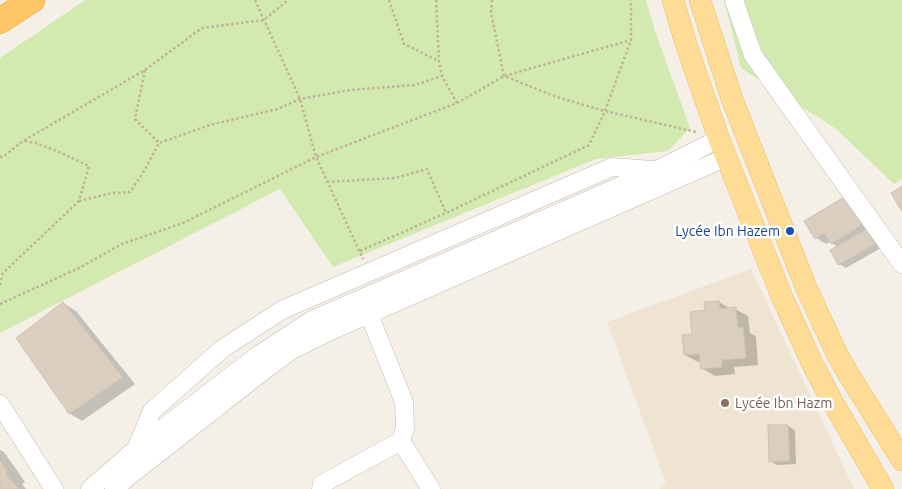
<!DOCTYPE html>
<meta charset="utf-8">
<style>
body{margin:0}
canvas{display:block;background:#f4f0e8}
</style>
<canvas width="902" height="489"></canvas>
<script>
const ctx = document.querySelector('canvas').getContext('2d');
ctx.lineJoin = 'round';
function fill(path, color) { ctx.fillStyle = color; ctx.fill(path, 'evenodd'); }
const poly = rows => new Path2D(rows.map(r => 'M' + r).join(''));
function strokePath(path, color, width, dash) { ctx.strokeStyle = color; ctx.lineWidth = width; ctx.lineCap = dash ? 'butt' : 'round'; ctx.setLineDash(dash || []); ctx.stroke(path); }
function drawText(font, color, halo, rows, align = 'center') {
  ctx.font = font + ' Ubuntu,sans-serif'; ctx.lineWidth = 5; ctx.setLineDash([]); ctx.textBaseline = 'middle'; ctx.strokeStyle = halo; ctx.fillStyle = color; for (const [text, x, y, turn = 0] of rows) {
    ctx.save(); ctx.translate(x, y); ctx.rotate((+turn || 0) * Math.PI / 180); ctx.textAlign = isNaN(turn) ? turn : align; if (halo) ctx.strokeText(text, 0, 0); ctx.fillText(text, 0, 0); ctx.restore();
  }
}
fill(poly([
 [751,269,854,489,659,489,666,483,607,322]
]), '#eee4d1');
fill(poly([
 [85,0,646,0,655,31,690,128,668,151,596,159,333,267,280,189,0,333,0,58],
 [724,0,902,0,902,179,894,184,835,128,741,68]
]), '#d2eaaf');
fill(poly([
 [844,198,881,248,846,268,839,264,838,247,830,242,826,244,816,238],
 [719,302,731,309,735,309,748,316,750,333,756,336,758,365,734,367,735,374,715,376,702,368,701,362,698,362,685,355,706,311],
 [63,303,76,311,135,384,82,421,69,413],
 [788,426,795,430,796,464,777,465,770,461,769,427],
 [0,450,4,452,25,482,22,484,26,489,0,489]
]), '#0003');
const building = poly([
 [902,186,902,210,901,210,891,193,902,186],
 [844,197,862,225,831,244,824,233,815,239,804,221,844,197],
 [867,229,875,244,838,265,830,250,867,229],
 [719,301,720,309,736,307,738,328,743,327,746,358,722,360,722,367,701,369,699,354,684,355,682,335,692,334,690,312,705,310,704,302,719,301],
 [63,302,123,377,69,414,16,338,63,302],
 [768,425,788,425,790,461,769,462,768,425],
 [0,460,8,472,5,474,19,489,0,489,0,460]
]);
fill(building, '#d9cebf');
strokePath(building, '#d1c3af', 1);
const minor = poly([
 [734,0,753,55,902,264],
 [0,404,54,489],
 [401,441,431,489],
 [137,447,152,411,222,349,282,310,612,167,652,170],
 [90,489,136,449,257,356,312,320,655,171,719,139],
 [114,489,128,477,266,369,292,350,326,333,727,157],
 [321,489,322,484,401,441,405,428,404,402,369,314]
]);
const major = poly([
 [673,0,687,47,719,139,782,297,813,365,832,401,883,489],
 [700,0,732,99,806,287,837,354,849,375,902,460]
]);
const highway = poly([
 [0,21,32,0]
]);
strokePath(minor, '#c3baad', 19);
strokePath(major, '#e7ba62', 22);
strokePath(highway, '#e29a33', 26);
strokePath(poly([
 [255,0,300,99,316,157,363,259],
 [389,0,404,44,439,61],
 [436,0,439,61,442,76,457,103],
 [492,0,491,13,504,76,557,97,605,111,696,132],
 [145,70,135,119,159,143],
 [0,157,3,157,23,141,145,70,202,28,264,20,288,0],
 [327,182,395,178,427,169,446,213],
 [79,201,112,193,130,192,144,171,159,143,210,125,277,109,300,99,350,90,415,85,442,76],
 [360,251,446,213,589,145,605,111,631,40,631,0],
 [0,285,3,273,79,201,89,166,59,152,36,143,23,141],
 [0,304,79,268,122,244,183,223,316,157,457,103,504,76,631,40]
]), '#c2b29a', 2.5, [2.5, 2.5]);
strokePath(minor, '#fff', 18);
strokePath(major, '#ffdc96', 21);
strokePath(highway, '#ffc668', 25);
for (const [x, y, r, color] of [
 [790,231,5,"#1a4fb4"],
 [725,403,5,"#8d6e63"]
]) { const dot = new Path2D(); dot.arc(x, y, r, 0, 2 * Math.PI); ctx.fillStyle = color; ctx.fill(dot); strokePath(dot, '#fff', 2); }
drawText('14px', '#164399', '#fff', [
 ["Lycée Ibn Hazem",780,231]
], 'right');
drawText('14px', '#785e54', '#fff', [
 ["Lycée Ibn Hazm",735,403]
], 'left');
</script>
